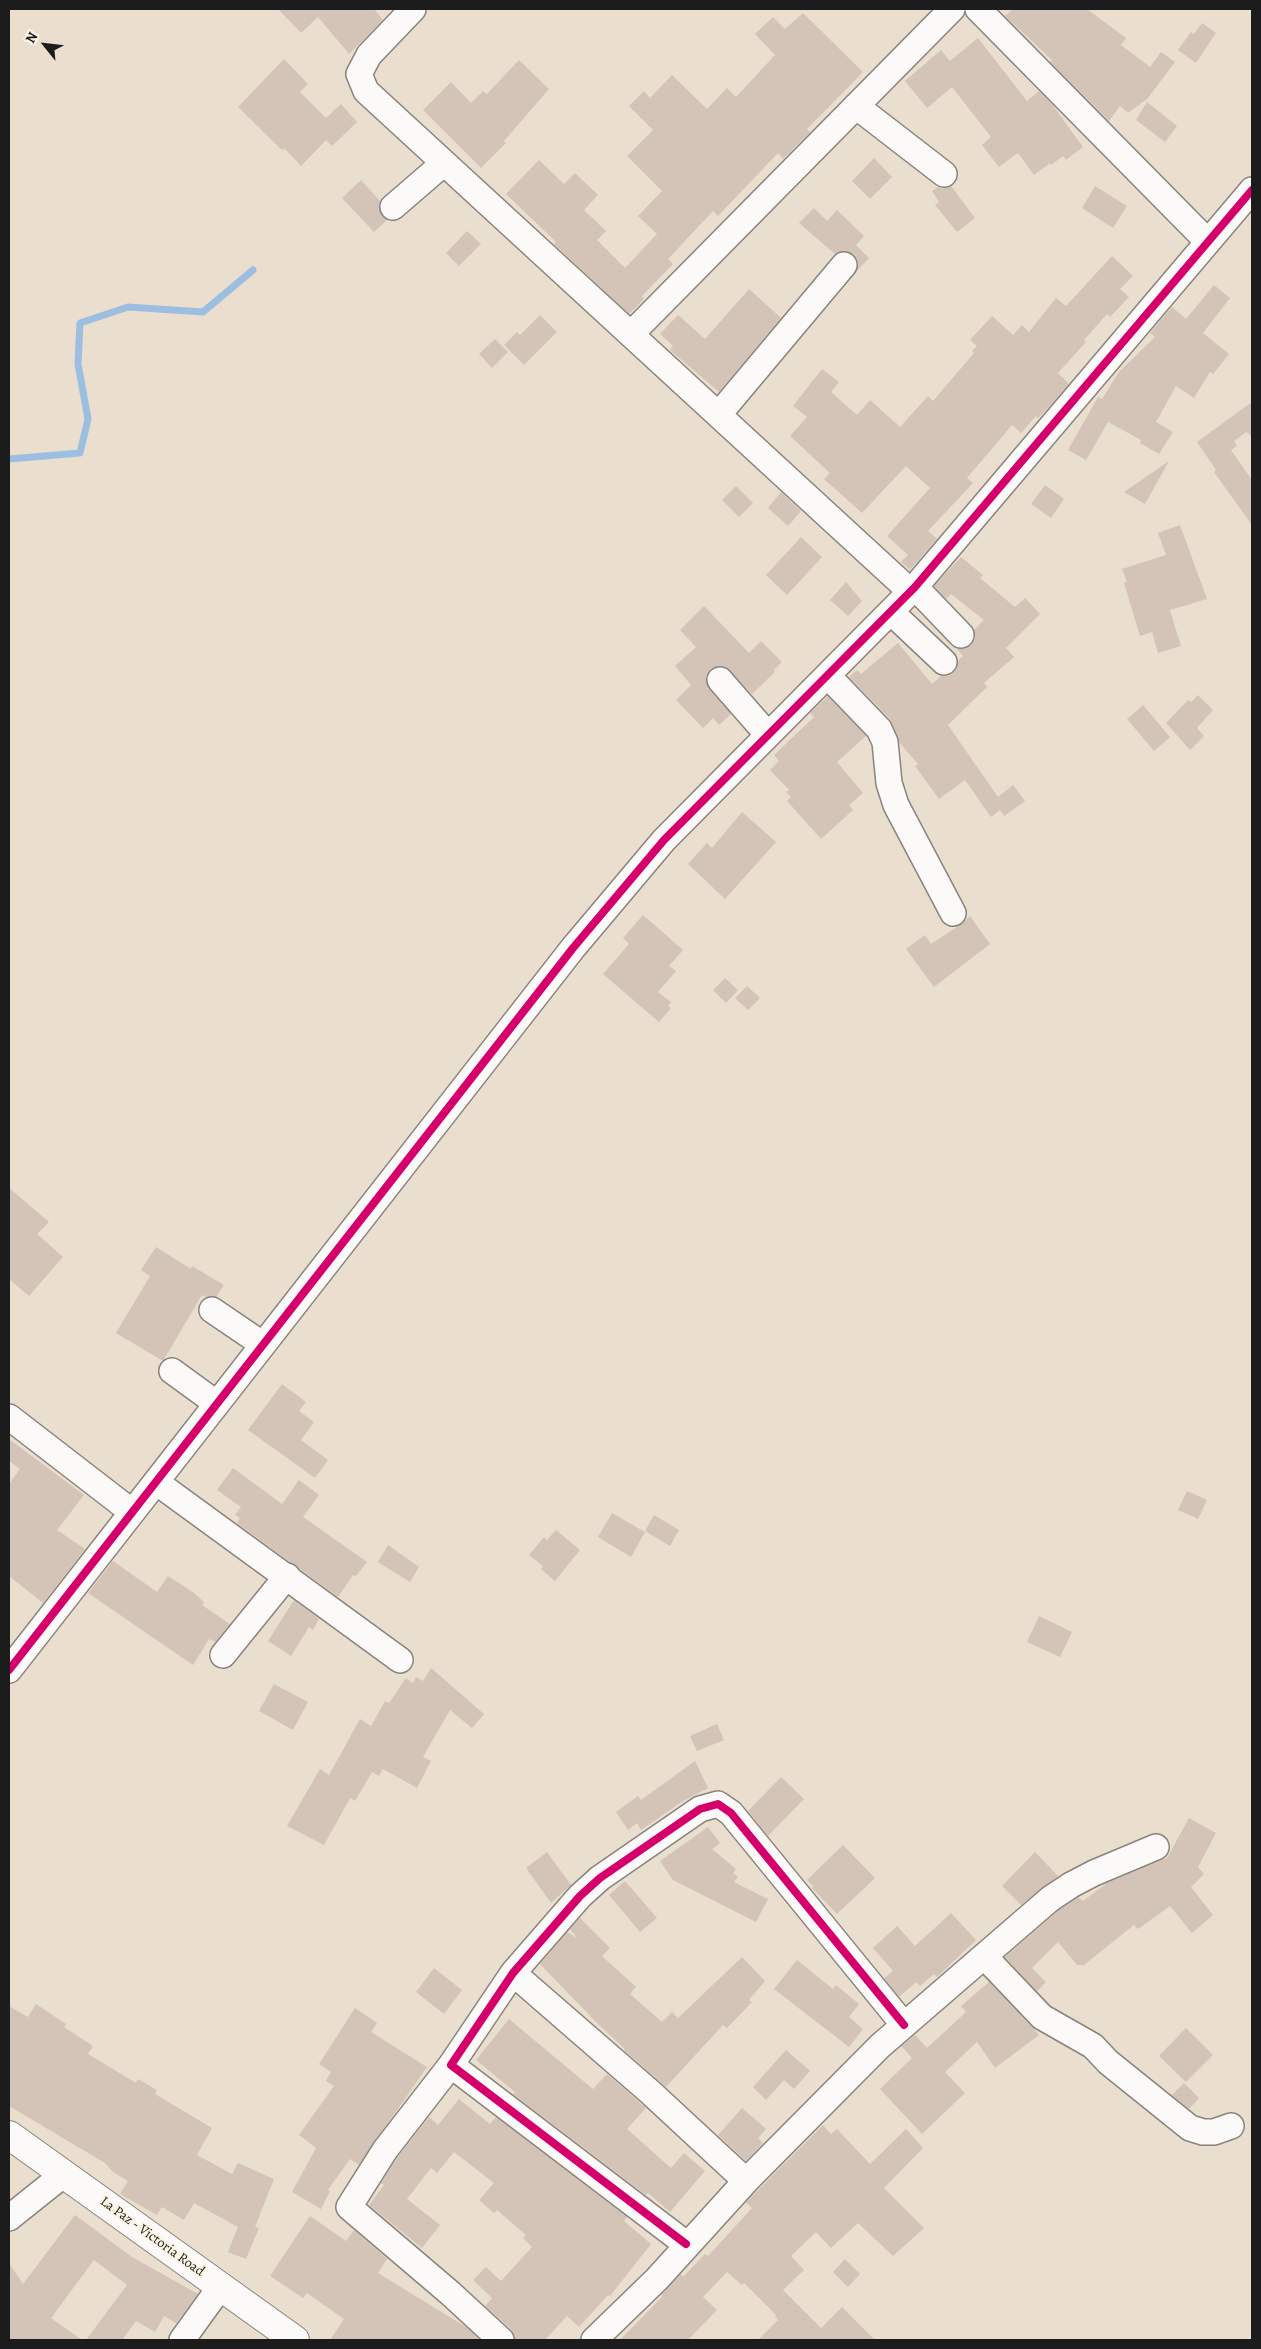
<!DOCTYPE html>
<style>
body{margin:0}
#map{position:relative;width:1261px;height:2349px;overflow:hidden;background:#eadece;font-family:Alegreya,serif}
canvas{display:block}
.frame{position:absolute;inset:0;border:10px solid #1c1c1c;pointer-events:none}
.north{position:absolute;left:20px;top:20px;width:50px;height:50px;-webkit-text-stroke:4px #fcf5e5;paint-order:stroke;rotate:299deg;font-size:14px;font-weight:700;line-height:20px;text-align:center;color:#1c1c1c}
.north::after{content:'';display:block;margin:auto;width:18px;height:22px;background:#1c1c1c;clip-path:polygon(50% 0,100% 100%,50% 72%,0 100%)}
</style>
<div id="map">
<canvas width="1261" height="2349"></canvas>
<div class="frame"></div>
<div class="north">N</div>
</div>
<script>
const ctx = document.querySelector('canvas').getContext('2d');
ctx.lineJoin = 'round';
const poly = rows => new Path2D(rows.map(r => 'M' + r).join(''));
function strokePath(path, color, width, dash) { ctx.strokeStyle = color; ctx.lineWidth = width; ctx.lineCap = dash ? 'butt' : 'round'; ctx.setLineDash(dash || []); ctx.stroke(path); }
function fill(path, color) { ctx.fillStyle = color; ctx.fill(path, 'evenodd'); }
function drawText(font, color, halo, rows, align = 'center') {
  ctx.font = font + ' Alegreya,serif'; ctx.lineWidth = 4.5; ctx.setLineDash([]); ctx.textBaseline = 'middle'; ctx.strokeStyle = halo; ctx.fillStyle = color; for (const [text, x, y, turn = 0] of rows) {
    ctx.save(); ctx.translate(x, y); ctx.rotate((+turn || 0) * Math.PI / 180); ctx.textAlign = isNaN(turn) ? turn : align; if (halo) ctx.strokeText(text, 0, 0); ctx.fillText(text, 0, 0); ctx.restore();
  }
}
strokePath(poly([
 [9,459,80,453,88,419,78,364,80,323,128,307,203,312,253,270]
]), '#9cbee0', 7);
fill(poly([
 [278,9,374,9,383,20,349,54,318,17,301,33],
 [1013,9,1087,9,1126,38,1121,45,1150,67,1161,52,1175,62,1148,98,1128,113,1120,106,1109,121,1050,62,1052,60,1005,16],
 [803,13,863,72,807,129,810,132,783,159,778,153,718,216,713,211,668,259,673,264,642,296,644,299,629,314,554,244,556,242,506,194,539,160,564,184,575,173,598,195,584,210,606,231,597,240,625,268,657,234,638,216,662,191,627,156,653,130,629,106,644,91,650,98,672,75,707,109,727,88,736,97,775,55,755,34,773,17,785,29],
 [1202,23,1216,33,1196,63,1178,50,1191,32,1194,34],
 [978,38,1027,101,1039,91,1051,103,1083,147,1066,160,1063,156,1051,165,1050,163,1034,175,1018,153,999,167,982,145,991,137,952,87,927,108,905,81,941,50,950,61],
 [284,59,308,84,300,92,326,118,341,104,357,122,332,146,326,140,301,166,284,148,282,150,238,107],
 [519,60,549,89,504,141,506,143,481,168,423,110,451,82,471,103,483,91,487,94],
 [1147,102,1177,126,1165,142,1136,120],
 [874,158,892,177,870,199,852,181],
 [361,180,380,201,379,210,387,220,374,232,342,198],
 [951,186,975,218,957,232,935,205,939,202,932,191,938,187,943,188],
 [1095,186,1127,206,1113,228,1082,208],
 [814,208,827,221,837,210,864,236,856,245,869,258,857,271,858,261,854,254,846,251,835,254,799,223],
 [467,231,481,244,459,266,446,253],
 [1112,256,1133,276,1120,289,1129,297,1110,317,1107,314,1084,340,1086,342,1058,373,1069,384,1050,406,1038,418,1036,416,1021,433,1012,425,967,478,973,483,928,531,937,539,910,570,901,562,908,555,887,536,930,488,906,466,862,513,824,479,830,473,790,436,807,417,793,406,822,369,839,382,831,392,857,415,870,400,900,427,928,396,933,401,974,353,972,351,977,346,970,340,992,316,1013,335,1022,325,1029,332,1056,298,1066,306],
 [1214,285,1230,298,1203,333,1229,354,1213,374,1210,372,1194,398,1176,386,1156,422,1173,432,1159,454,1140,443,1141,440,1108,422,1086,460,1068,450,1098,397,1102,399,1119,372,1155,337,1150,333,1172,307,1186,319],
 [749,289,781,318,719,392,670,350,673,346,660,334,678,315,705,339],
 [540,315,557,332,524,365,504,345,517,332,520,335],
 [495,339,508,352,492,368,479,354],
 [1252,402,1252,436,1246,432,1234,441,1237,446,1231,450,1252,480,1252,525,1214,472,1216,470,1197,442],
 [1169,461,1145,504,1124,492],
 [1045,485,1064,499,1051,518,1031,504],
 [736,486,753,503,739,517,722,500],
 [781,492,801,511,788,526,768,508],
 [1180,525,1207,599,1170,610,1181,646,1158,653,1152,632,1140,636,1124,583,1127,582,1122,569,1166,555,1158,533],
 [801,537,822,557,787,595,766,575],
 [961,557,983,575,980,578,1015,607,1025,598,1040,614,1006,648,1014,657,984,683,987,687,948,725,998,797,1013,785,1025,801,1004,816,1000,810,991,817,965,780,939,799,915,766,918,764,899,742,890,719,849,677,857,670,861,674,898,643,932,684,941,676,949,676,955,671,958,661,963,656,957,649,965,649,971,645,975,639,974,630,984,620,951,594,946,599,934,586],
 [846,582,862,601,848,616,830,600],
 [704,606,749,653,761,641,782,662,774,670,775,672,752,694,725,667,718,666,711,669,706,676,706,683,731,714,719,725,713,718,703,728,676,700,691,685,675,666,696,647,680,630],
 [1198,695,1213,710,1197,728,1204,736,1190,750,1166,723,1188,700,1191,702],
 [828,696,866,736,837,762,863,793,849,805,853,810,821,839,787,801,791,797,786,792,789,790,770,770,779,761,774,755,814,717,810,713],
 [1143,705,1170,737,1154,751,1127,719],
 [742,812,776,842,725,899,688,864,707,843,712,848],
 [643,915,683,950,669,966,676,971,658,992,671,1002,668,1006,671,1008,659,1022,603,974,629,944,623,938],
 [970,916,990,944,934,987,906,949,925,935,931,944,960,925],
 [725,978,738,990,726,1003,713,990],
 [747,986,760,998,748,1010,735,998],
 [9,1188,49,1222,37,1234,63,1257,29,1296,9,1279],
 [156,1247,191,1269,192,1266,224,1285,216,1297,206,1297,202,1295,163,1361,116,1333,150,1276,141,1270],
 [282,1384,306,1402,299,1411,314,1422,301,1440,328,1460,315,1478,248,1430],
 [9,1439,84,1495,57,1530,85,1549,43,1603,9,1576,9,1484,20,1469,9,1461],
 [233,1468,282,1504,299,1480,319,1495,303,1517,367,1562,356,1576,353,1575,338,1597,237,1523,240,1518,235,1515,241,1507,217,1490],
 [1187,1491,1207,1500,1198,1519,1178,1510],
 [612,1513,645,1532,631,1557,598,1537],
 [654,1515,679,1530,670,1546,645,1531],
 [556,1530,580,1550,555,1581,541,1569,543,1566,529,1555,544,1537,547,1540],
 [388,1545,419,1567,410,1582,378,1562],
 [113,1561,157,1592,168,1576,194,1593,204,1602,202,1605,230,1624,215,1642,209,1639,193,1665,88,1593],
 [294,1600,319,1619,313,1630,309,1627,291,1656,268,1641],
 [1039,1616,1072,1632,1060,1657,1027,1642],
 [431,1668,484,1714,472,1728,450,1710,423,1757,431,1761,417,1788,383,1769,379,1776,372,1772,355,1801,350,1798,324,1845,287,1826,320,1769,329,1775,360,1719,371,1726,385,1701,389,1703,406,1678,413,1683,416,1677,423,1681],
 [274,1684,308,1702,293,1730,259,1711],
 [717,1724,724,1740,697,1751,690,1736],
 [695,1761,708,1788,683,1801,641,1830,637,1823,628,1830,616,1812,638,1796,641,1800],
 [781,1777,804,1799,768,1836,748,1811],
 [1189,1818,1216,1833,1198,1867,1204,1874,1191,1887,1213,1915,1192,1933,1170,1906,1138,1929,1134,1925,1084,1965,1077,1965,1058,1942,1032,1968,1046,1982,1037,1991,1005,1957,1059,1910,1078,1897,1083,1901,1107,1883,1167,1858],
 [708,1827,720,1843,712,1849,736,1869,733,1873,738,1877,734,1882,768,1899,756,1922,673,1880,660,1861],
 [843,1845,875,1878,837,1914,812,1888,813,1886,807,1880],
 [547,1852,571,1885,551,1903,526,1868],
 [1035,1852,1058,1876,1021,1905,1002,1886],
 [625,1881,657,1918,640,1932,609,1895],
 [951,1913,976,1940,937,1977,934,1974,920,1986,916,1982,899,1997,884,1978,893,1971,873,1948,897,1926,915,1946],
 [580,1918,610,1948,602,1956,636,1987,630,1994,662,2022,672,2012,678,2018,742,1957,765,1981,749,2000,752,2002,727,2028,723,2025,666,2087,624,2050,625,2049,597,2023,540,1964,567,1932,577,1938,570,1929],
 [797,1960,833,1989,836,1985,859,2004,849,2017,863,2029,849,2047,774,1989],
 [434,1968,462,1990,444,2014,416,1992],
 [989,1982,1039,2035,995,2068,977,2042,945,2072,965,2093,922,2134,880,2089,912,2058,901,2046,915,2035,927,2048,966,2012,961,2006],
 [36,2004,66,2024,64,2027,93,2046,88,2054,136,2083,138,2079,157,2090,155,2094,212,2128,197,2155,232,2174,238,2163,274,2179,255,2227,259,2228,246,2259,228,2252,238,2227,194,2203,184,2220,162,2207,157,2215,120,2194,128,2181,113,2172,105,2163,9,2106,9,2006,28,2017],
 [355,2008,377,2023,371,2032,427,2067,359,2165,350,2159,328,2190,330,2191,321,2209,292,2192,316,2148,299,2135,334,2086,326,2081,331,2072,319,2064],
 [509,2019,593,2089,607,2074,640,2103,646,2108,627,2129,671,2168,684,2153,705,2171,670,2212,648,2193,646,2195,513,2094,515,2092,476,2060],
 [1186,2028,1213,2055,1186,2082,1159,2056],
 [786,2050,810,2071,794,2089,784,2080,766,2100,753,2087],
 [1184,2083,1199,2098,1189,2109,1172,2095],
 [459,2099,490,2124,496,2117,627,2217,624,2221,651,2244,610,2296,608,2295,579,2327,567,2316,545,2340,515,2340,511,2329,485,2306,492,2298,473,2280,486,2267,501,2281,532,2247,523,2238,526,2235,497,2210,494,2213,479,2200,494,2183,454,2152,437,2173,431,2168,407,2199,440,2225,422,2248,369,2205,384,2185,381,2183,397,2158,429,2117,438,2125],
 [742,2108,766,2129,758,2138,763,2143,746,2161,718,2135],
 [823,2125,831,2134,837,2129,870,2164,906,2129,923,2148,884,2188,924,2228,893,2256,858,2223,831,2248,816,2232,791,2256,804,2270,783,2290,821,2328,842,2307,875,2340,758,2340,778,2320,775,2316,776,2315,744,2283,742,2285,727,2272,703,2297,717,2310,688,2340,620,2340,662,2297,661,2295,681,2274,683,2277,705,2254,708,2256,752,2208,746,2202],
 [75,2215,132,2257,198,2294,176,2323,164,2316,155,2332,136,2321,122,2340,86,2340,127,2285,94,2260,51,2318,82,2340,9,2340,9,2263,23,2284],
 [310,2216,346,2241,354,2230,387,2259,378,2273,466,2327,480,2340,330,2340,344,2319,307,2293,303,2298,270,2276],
 [845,2259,860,2274,848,2287,833,2272]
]), '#d3c4b7');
const minor = poly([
 [413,9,369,55,359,74,366,91,911,592],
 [978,9,1208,242],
 [856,106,944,174],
 [393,207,444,163],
 [632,333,952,9],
 [719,414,844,265],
 [915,587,961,635],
 [891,612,944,662],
 [828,676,879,729,885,742,889,783,896,805,953,913],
 [720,680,768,735],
 [212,1310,262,1344],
 [172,1371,216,1403],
 [9,1417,132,1512],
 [156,1482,400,1660],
 [223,1655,287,1576],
 [9,1670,573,948,664,840,915,587,1252,190],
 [984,1956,1042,2017,1093,2046,1108,2062,1190,2128,1203,2132,1214,2132,1231,2126],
 [513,1973,650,2092,746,2181],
 [451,2065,385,2150,349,2207,450,2293,501,2340],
 [9,2218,64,2174],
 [686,2244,451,2065,513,1973,580,1896,600,1878,700,1809,718,1804,731,1813,904,2025],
 [182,2340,221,2286],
 [594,2340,657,2279,746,2181,880,2046,1050,1899,1071,1885,1094,1873,1156,1847]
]);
const major = poly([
 [9,2135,295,2340]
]);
strokePath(minor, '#89837c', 28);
strokePath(major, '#89837c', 30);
strokePath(minor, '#fcfaf8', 25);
strokePath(major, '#fcfaf8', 28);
strokePath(poly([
 [9,1670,573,948,664,840,915,587,1252,190],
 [686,2244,451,2065,513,1973,580,1896,600,1878,700,1809,718,1804,731,1813,904,2025]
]), '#d6006c', 8);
drawText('14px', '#1c1c1c', '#fcf5e5', [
 ["La Paz - Victoria Road",152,2237,36]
]);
</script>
